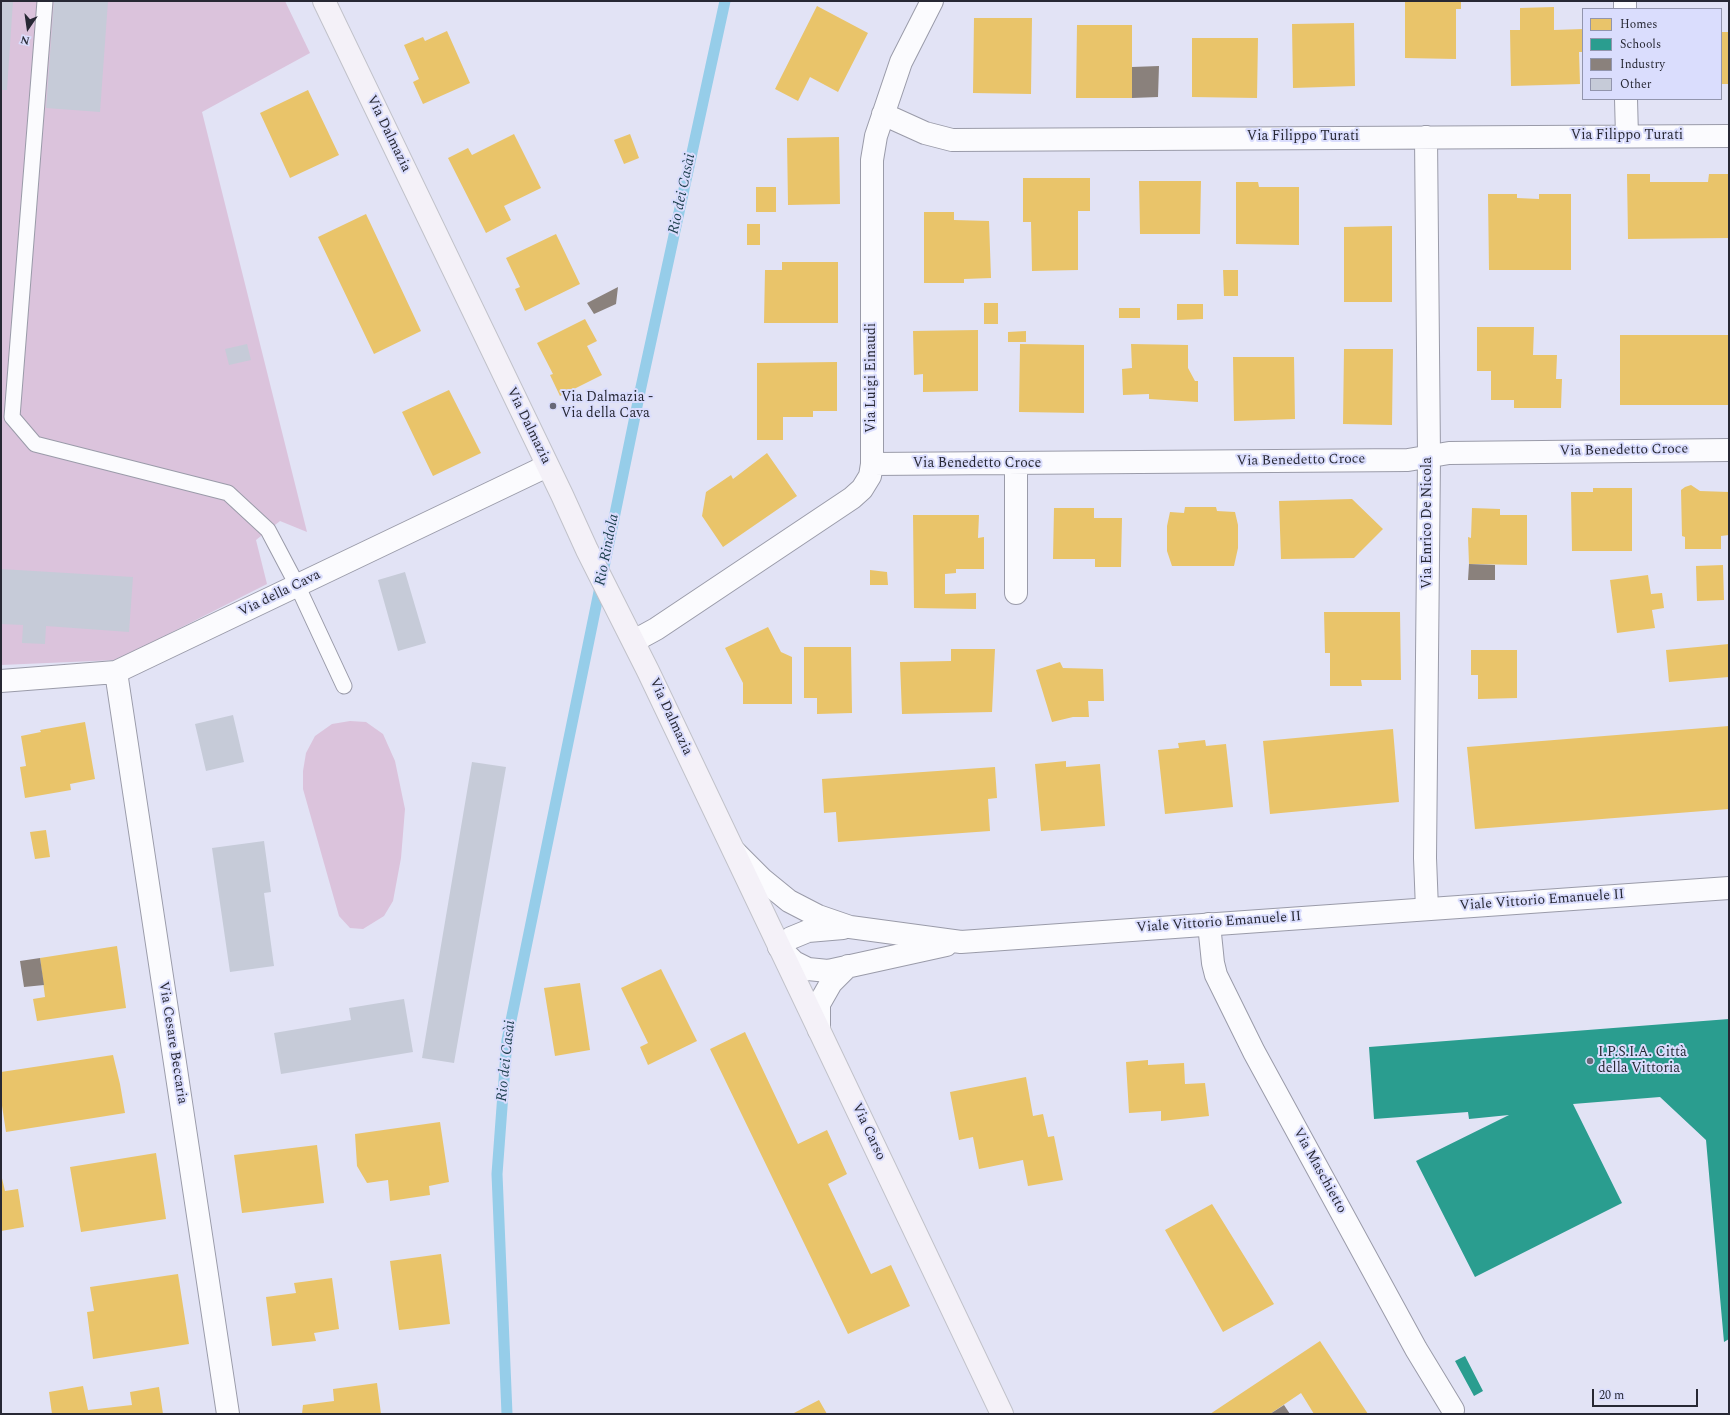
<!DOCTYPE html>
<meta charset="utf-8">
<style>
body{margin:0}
#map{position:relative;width:1730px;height:1415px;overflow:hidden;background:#e2e3f5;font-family:Spectral,serif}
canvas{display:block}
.frame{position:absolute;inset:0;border:2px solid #272834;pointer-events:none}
.legend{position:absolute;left:1582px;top:8px;width:140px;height:92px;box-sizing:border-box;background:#daddfd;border:1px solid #9295ad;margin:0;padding:5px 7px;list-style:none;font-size:12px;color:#272834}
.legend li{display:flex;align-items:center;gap:8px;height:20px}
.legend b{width:20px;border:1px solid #9295ad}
.north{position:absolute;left:8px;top:8px;width:40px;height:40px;-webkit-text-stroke:3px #daddfd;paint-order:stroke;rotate:193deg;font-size:11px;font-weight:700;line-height:16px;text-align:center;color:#272834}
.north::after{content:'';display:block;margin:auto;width:14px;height:18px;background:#272834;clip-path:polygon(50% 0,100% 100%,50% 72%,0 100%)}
.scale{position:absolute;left:1592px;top:1389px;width:106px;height:18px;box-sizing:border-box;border:2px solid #272834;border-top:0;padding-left:5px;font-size:12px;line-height:14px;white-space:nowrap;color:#272834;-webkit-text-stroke:3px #daddfd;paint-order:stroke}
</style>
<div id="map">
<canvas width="1730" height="1415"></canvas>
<div class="frame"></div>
<ul class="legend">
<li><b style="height:11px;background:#e9c46a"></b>Homes</li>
<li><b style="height:11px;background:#2a9d8f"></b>Schools</li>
<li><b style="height:11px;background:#8a817c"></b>Industry</li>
<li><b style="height:11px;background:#c6cbd8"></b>Other</li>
</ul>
<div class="north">N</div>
<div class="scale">20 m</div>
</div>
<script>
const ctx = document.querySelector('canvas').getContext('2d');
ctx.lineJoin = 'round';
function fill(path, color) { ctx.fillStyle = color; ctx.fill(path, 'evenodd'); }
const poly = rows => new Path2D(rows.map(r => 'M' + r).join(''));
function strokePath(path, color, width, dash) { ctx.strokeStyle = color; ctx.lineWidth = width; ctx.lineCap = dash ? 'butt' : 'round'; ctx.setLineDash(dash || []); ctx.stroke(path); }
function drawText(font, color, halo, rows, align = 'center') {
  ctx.font = font + ' Spectral,serif'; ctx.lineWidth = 4; ctx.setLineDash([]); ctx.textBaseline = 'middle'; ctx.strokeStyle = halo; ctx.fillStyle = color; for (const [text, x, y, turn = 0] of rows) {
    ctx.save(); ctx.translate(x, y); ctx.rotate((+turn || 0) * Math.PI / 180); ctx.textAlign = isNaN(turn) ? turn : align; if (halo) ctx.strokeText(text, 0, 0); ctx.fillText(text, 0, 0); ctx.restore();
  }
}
fill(poly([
 [1,1,285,1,310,53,202,112,307,532,280,521,256,540,267,584,117,660,1,665],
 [350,721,366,722,383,734,395,761,405,809,401,858,393,901,384,916,363,929,350,928,339,916,303,789,303,771,306,753,315,736,332,724]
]), '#dbc3dc');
fill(poly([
 [1405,1,1461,1,1461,9,1456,9,1456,59,1405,58],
 [817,6,868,33,838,92,810,77,798,101,775,89],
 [1554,7,1554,30,1583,29,1583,52,1579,52,1580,84,1511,86,1510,30,1520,30,1520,8],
 [974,18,1032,18,1031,94,973,93],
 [1354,23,1355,86,1293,88,1292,24],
 [1077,25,1132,25,1132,98,1076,98],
 [447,31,470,83,423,104,413,82,419,79,404,45,423,37,425,41],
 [1721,32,1729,32,1729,84,1721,84],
 [1192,38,1258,38,1257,98,1192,97],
 [308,90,339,155,290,178,260,113],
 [514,134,541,188,504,206,511,220,486,233,448,158,468,148,472,155],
 [630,134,639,158,624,164,614,140],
 [839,137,840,204,788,205,787,138],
 [1627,174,1650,174,1650,182,1708,182,1709,174,1729,174,1729,238,1628,239],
 [1023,178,1090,178,1090,211,1078,211,1078,270,1032,271,1031,222,1023,222],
 [1139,181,1201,181,1200,234,1140,234],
 [1236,182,1258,182,1259,187,1299,187,1299,245,1236,244],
 [756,187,776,187,776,212,756,212],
 [1488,194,1517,194,1517,198,1539,199,1539,194,1571,194,1571,270,1489,270],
 [924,212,954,212,954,220,989,221,991,278,964,279,964,283,924,283],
 [366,214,421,331,374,354,318,237],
 [747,224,760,224,760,245,747,245],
 [1392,226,1392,302,1344,302,1344,227],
 [556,234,580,284,525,311,515,289,520,287,506,258],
 [782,262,838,262,838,323,764,323,765,270,782,270],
 [1223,270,1238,270,1238,296,1224,296],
 [984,303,998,303,998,324,984,324],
 [1177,304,1203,304,1203,319,1177,320],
 [1119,308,1140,308,1140,318,1119,318],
 [585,319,597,341,587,346,602,375,560,396,550,375,553,374,537,343],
 [1477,327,1534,327,1533,355,1557,355,1556,379,1562,379,1561,408,1514,408,1514,400,1491,400,1491,371,1477,371],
 [978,330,978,391,923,392,923,374,914,375,913,331],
 [1026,331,1026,342,1008,342,1008,332],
 [1620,335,1729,335,1729,405,1620,405],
 [1020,344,1084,345,1084,413,1019,412],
 [1131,344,1188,345,1188,368,1195,381,1198,381,1198,402,1149,399,1149,394,1123,395,1122,369,1132,368],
 [1344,349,1393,349,1392,425,1343,424],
 [1233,357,1294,357,1295,419,1234,421],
 [837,362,837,411,813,411,813,417,783,417,783,440,757,440,757,363],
 [449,390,481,453,433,476,402,412],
 [767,453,797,496,723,547,702,516,706,492,731,475,733,479],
 [1691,485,1700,491,1729,492,1729,535,1721,536,1721,549,1685,549,1685,537,1682,536,1681,490,1685,487],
 [1593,488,1632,488,1632,551,1572,551,1571,492,1593,492],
 [1352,499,1383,529,1354,558,1281,559,1279,501],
 [1185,507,1216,507,1217,511,1235,512,1238,525,1238,548,1234,566,1172,566,1167,551,1167,526,1170,512,1184,513],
 [1054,508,1094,508,1094,518,1122,518,1121,567,1095,567,1095,559,1053,559],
 [1472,508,1500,509,1500,515,1527,515,1527,565,1469,564,1468,537,1471,538],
 [913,515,979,515,978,538,984,537,984,569,956,569,956,573,945,574,945,594,976,593,976,609,914,608],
 [1723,565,1724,600,1697,601,1696,566],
 [870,570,887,572,888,585,870,585],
 [1648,575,1651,594,1662,593,1664,608,1652,610,1655,628,1617,633,1610,580],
 [1324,612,1400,612,1401,680,1361,680,1362,686,1330,686,1330,653,1325,653],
 [768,627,781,652,792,657,792,704,743,704,743,683,725,648],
 [1729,644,1729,677,1669,682,1666,650],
 [804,647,851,647,852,713,817,714,817,698,804,698],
 [951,649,995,649,992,712,902,714,900,662,951,661],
 [1471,650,1517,650,1517,698,1478,699,1478,675,1471,675],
 [1060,662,1063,668,1103,669,1104,701,1088,701,1089,717,1073,717,1052,722,1036,670],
 [85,722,95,779,70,784,71,790,25,798,20,767,26,766,21,736,41,732,40,730],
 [1729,726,1729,809,1475,829,1467,747],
 [1393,729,1399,802,1270,814,1263,741],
 [1205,740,1206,746,1226,744,1233,807,1165,814,1158,750,1179,748,1178,743],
 [1066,761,1066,767,1100,764,1105,826,1041,831,1035,764],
 [995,767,997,798,988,799,990,831,838,842,836,812,824,813,822,779],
 [46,830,50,857,35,859,30,832],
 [117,946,126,1008,37,1021,33,999,45,997,40,958],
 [661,969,697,1041,648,1065,640,1047,648,1043,621,988],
 [580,983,590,1050,555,1056,544,988],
 [745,1032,798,1144,827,1130,847,1174,828,1184,871,1274,891,1265,910,1306,848,1334,710,1049],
 [113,1055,120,1084,125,1113,6,1132,1,1099,1,1072],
 [1148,1060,1148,1065,1184,1063,1185,1084,1205,1083,1209,1116,1161,1121,1161,1111,1129,1113,1126,1062],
 [1026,1077,1033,1116,1043,1114,1048,1137,1054,1136,1063,1180,1028,1186,1023,1160,979,1169,973,1137,959,1140,950,1092],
 [440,1122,449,1182,429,1186,430,1195,390,1201,388,1180,367,1183,357,1166,355,1134],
 [317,1145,324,1203,242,1213,234,1155],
 [156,1153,166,1219,81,1232,70,1167],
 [1,1174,5,1191,18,1189,24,1227,1,1231],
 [1212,1204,1274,1304,1223,1332,1165,1230],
 [441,1254,450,1324,399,1330,390,1261],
 [178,1274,189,1344,93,1359,87,1312,94,1311,90,1287],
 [332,1278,339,1329,314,1333,316,1341,272,1346,266,1297,296,1293,294,1283],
 [1320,1341,1368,1414,1314,1414,1301,1393,1270,1414,1210,1414],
 [377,1383,381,1414,302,1414,303,1405,334,1401,333,1389],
 [83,1386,88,1410,132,1405,130,1392,159,1387,163,1414,52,1414,49,1392],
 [819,1400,827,1414,792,1414]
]), '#e9c46a');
fill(poly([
 [1729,1019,1729,1339,1724,1342,1706,1140,1660,1097,1573,1104,1622,1203,1475,1277,1416,1161,1509,1115,1469,1119,1468,1112,1374,1119,1369,1047],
 [1465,1356,1483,1391,1474,1396,1455,1361]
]), '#2a9d8f');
fill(poly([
 [1159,66,1158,97,1132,98,1132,67],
 [618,287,616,304,594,314,587,303],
 [1469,564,1495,565,1495,580,1468,580],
 [40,958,44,985,24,987,20,961],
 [1284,1405,1290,1414,1270,1414]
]), '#8a817c');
strokePath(poly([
 [507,1414,497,1174,507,1040,641,387,725,1]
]), '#96cde9', 11);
fill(poly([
 [1,1,13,1,7,90,1,90],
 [54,1,108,1,100,112,46,108],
 [247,344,251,360,229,365,225,349],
 [1,569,133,577,129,632,46,626,45,644,22,643,23,625,1,624],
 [405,572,426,643,398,651,378,580],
 [233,715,244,762,206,771,195,724],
 [472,762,506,767,454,1063,422,1058],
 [264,841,271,892,264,893,274,966,230,972,212,848],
 [404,999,413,1052,281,1074,274,1033,351,1020,349,1008]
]), '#c6cbd8');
const lane = poly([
 [45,1,12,417,35,444,228,493,268,530,297,585,344,686]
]);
const street = poly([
 [1625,1,1625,9],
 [1626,99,1627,136],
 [883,114,925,133,952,140,1729,136],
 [1426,137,1429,456,1425,858,1427,909],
 [872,464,1408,460,1449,453,1729,450],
 [1016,593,1016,464],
 [634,641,656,629,852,498,862,489,870,476,872,464,872,160,876,136,901,62,932,1],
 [116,672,228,1414],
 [1,681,116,672,547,466],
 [1209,924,1213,963,1216,975,1254,1052,1416,1349,1453,1410]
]);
const secondary = poly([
 [735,852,762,879,789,901,818,916,850,927,961,942,1729,888],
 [843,928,808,931,791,938,779,947,794,962,808,969,828,971,946,945],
 [819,1030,819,1004,831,983,848,966]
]);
const primary = poly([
 [324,1,562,495,587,550,648,671,1002,1414]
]);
strokePath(lane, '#9a9ba9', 17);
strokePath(street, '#9a9ba9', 24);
strokePath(secondary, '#9a9ba9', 24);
strokePath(primary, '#c1c2ca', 24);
strokePath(lane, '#fbfbfe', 15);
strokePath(street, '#fbfbfe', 22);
strokePath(secondary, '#fbfbfe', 22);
strokePath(primary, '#f4f1f8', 22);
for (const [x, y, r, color] of [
 [553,406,4,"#686978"],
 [1590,1061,4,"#686978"]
]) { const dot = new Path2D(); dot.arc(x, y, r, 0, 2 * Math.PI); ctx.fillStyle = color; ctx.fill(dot); strokePath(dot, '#daddfd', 1.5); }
drawText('14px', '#272834', '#daddfd', [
 ["Via Dalmazia",388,134,64],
 ["Via Filippo Turati",1627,136],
 ["Via Filippo Turati",1303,137],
 ["Via Luigi Einaudi",872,378,-90],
 ["Via Dalmazia",528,426,64],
 ["Via Benedetto Croce",1624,451,-1],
 ["Via Benedetto Croce",1301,461,-1],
 ["Via Benedetto Croce",977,464],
 ["Via Enrico De Nicola",1428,523,-90],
 ["Via della Cava",280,594,-26],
 ["Via Dalmazia",670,717,65],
 ["Viale Vittorio Emanuele II",1542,901,-4],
 ["Viale Vittorio Emanuele II",1219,923,-4],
 ["Via Cesare Beccaria",172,1043,81],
 ["Via Carso",868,1132,65],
 ["Via Maschietto",1319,1171,61]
]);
drawText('14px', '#272834', '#daddfd', [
 ["Via Dalmazia -",561,398],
 ["Via della Cava",561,414],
 ["I.P.S.I.A. Città",1598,1053],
 ["della Vittoria",1598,1069]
], 'left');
drawText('italic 15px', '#1c3f4d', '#daddfd', [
 ["Rio dei Casài",683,194,-78],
 ["Rio Rindola",608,550,-79],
 ["Rio dei Casài",507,1061,-84]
]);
</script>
